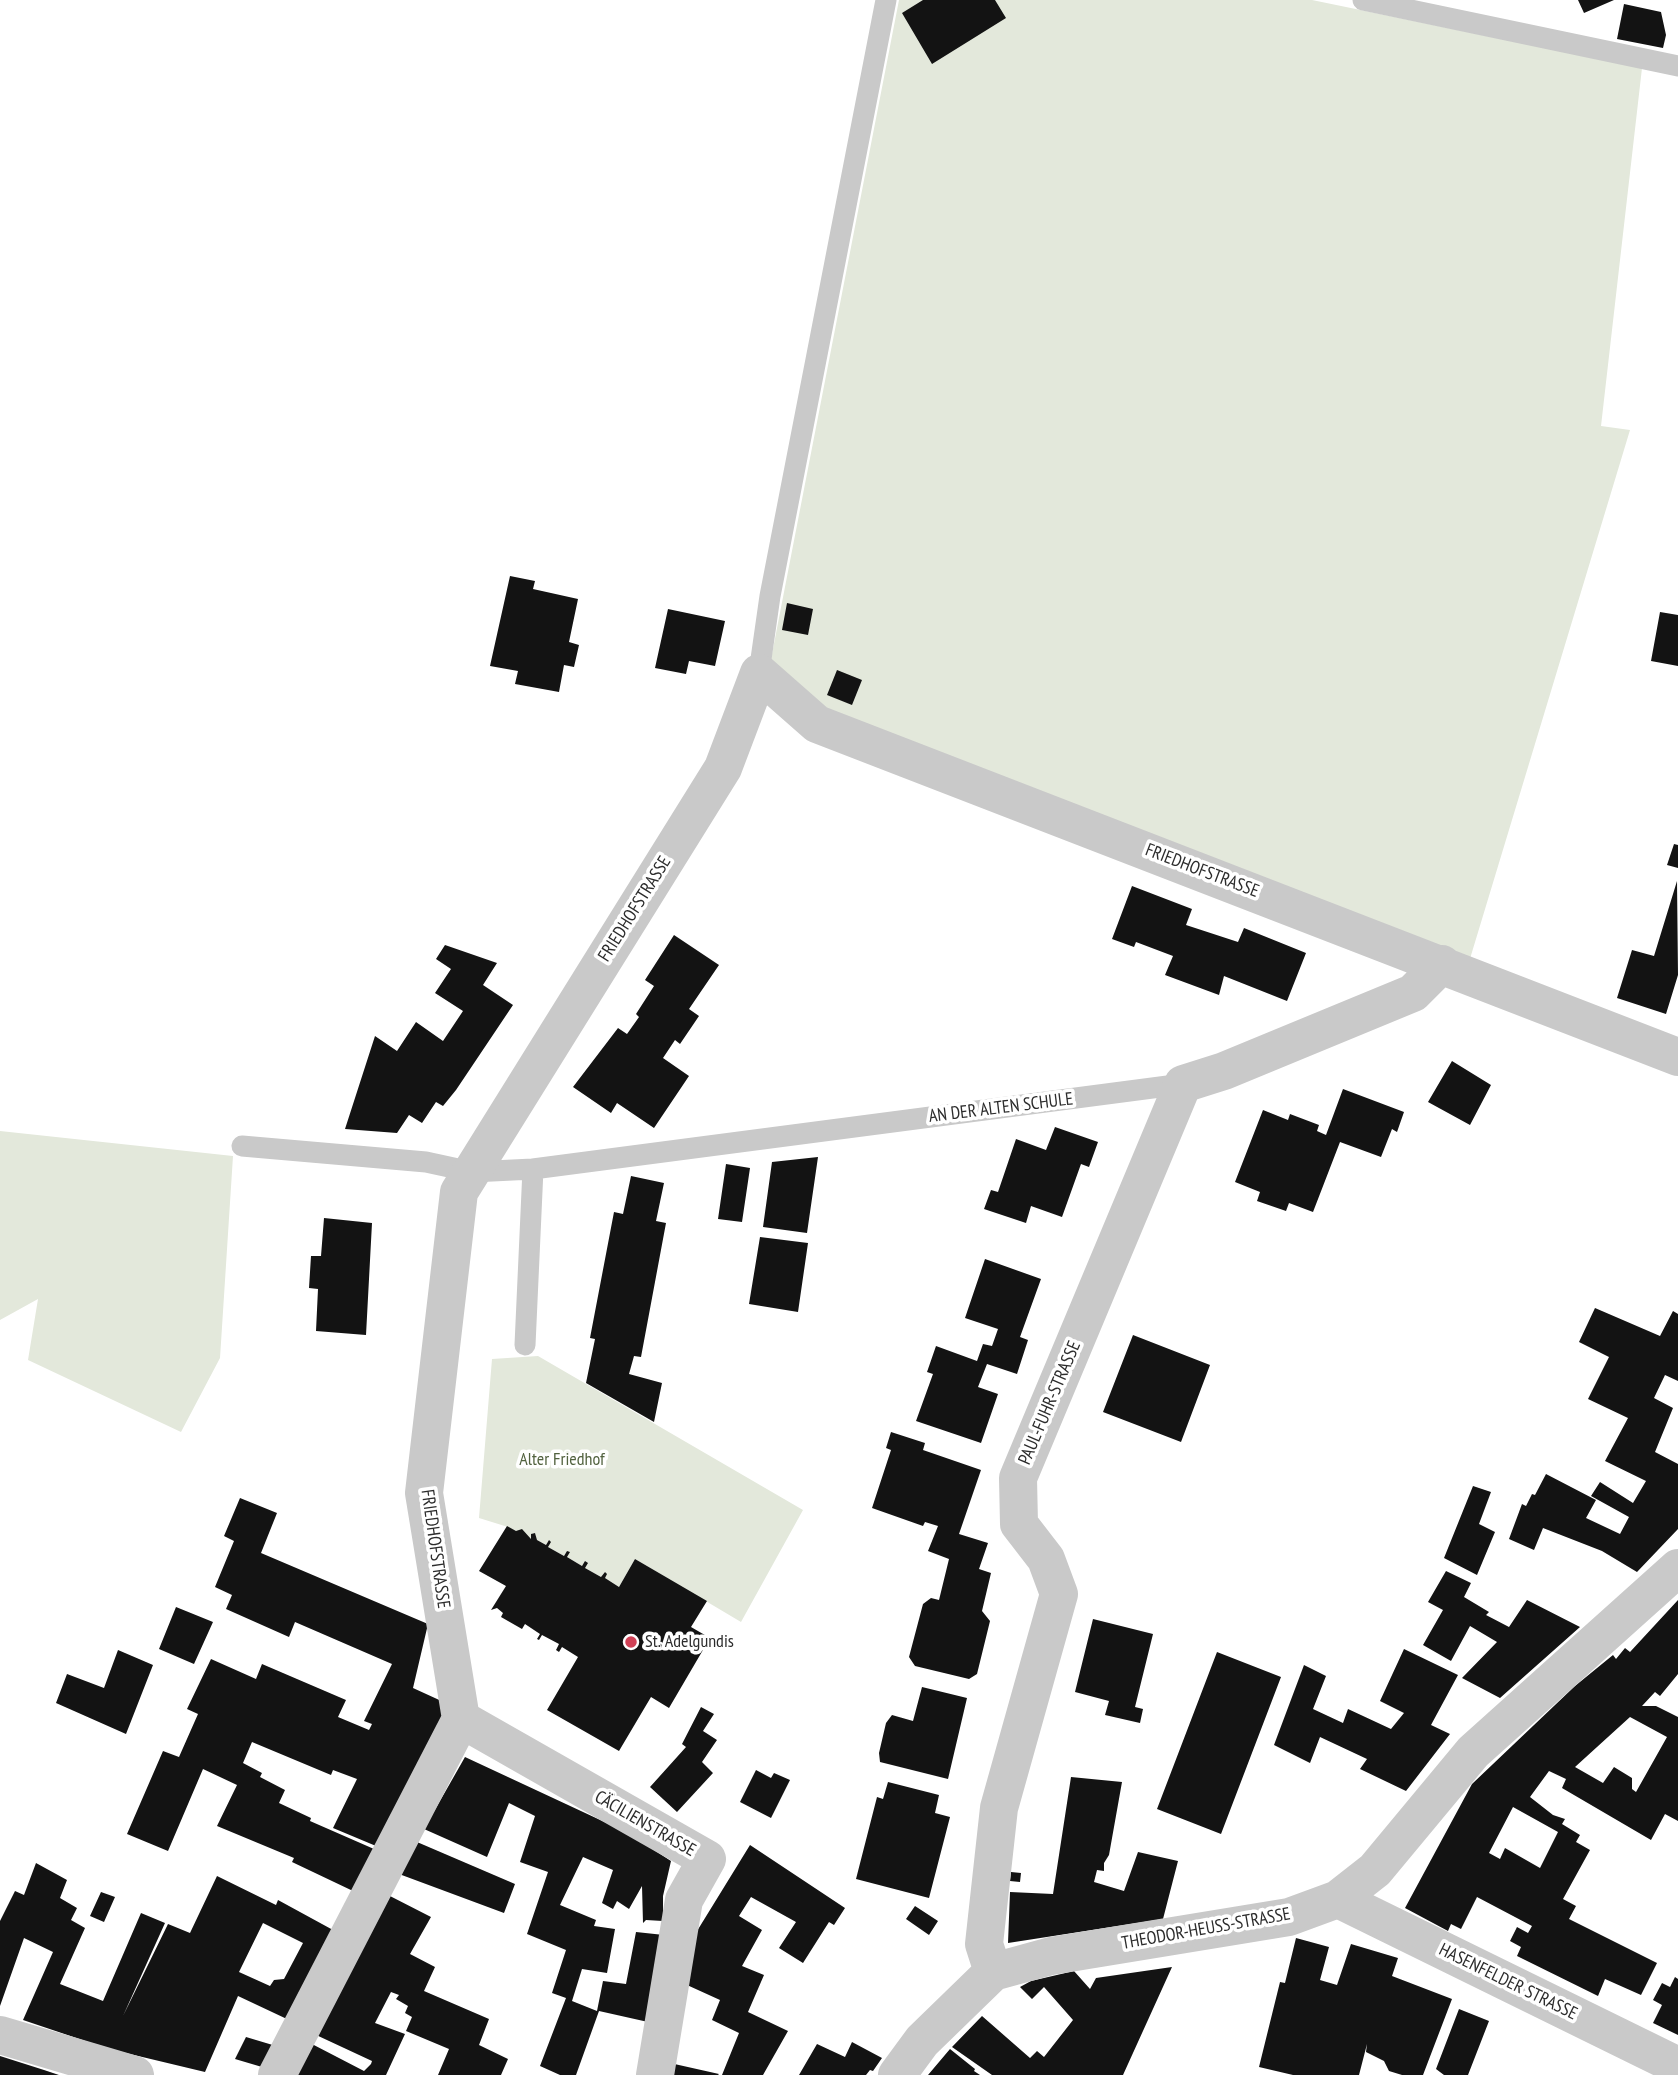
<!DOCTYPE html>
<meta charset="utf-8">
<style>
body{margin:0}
canvas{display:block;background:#fff}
</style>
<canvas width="1678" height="2075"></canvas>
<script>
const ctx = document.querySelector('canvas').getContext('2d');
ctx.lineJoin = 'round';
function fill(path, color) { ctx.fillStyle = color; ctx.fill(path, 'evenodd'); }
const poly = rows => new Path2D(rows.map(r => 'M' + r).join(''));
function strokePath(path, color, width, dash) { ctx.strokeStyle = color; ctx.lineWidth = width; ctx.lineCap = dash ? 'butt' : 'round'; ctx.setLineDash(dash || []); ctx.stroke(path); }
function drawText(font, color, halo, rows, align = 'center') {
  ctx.font = font + ' "PT Sans Narrow",sans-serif'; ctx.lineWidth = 7; ctx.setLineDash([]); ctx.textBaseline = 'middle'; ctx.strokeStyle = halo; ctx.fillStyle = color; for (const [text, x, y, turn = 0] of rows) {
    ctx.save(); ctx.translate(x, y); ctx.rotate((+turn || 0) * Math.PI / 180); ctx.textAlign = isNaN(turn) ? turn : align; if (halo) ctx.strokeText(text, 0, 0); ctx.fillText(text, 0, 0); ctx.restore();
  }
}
fill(poly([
 [899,0,1312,0,1642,68,1601,426,1630,430,1469,962,817,713,771,659],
 [0,1131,233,1156,220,1358,181,1432,28,1360,38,1299,0,1320],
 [538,1356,803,1510,741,1622,635,1559,619,1587,605,1578,605,1572,601,1577,585,1568,586,1561,582,1566,567,1557,567,1551,564,1556,548,1547,549,1540,546,1545,537,1540,535,1533,531,1534,531,1539,508,1527,479,1518,492,1359]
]), '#e3e8db');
fill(poly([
 [923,0,995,0,1006,18,932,64,902,13],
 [1578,0,1614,0,1584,13],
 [1624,4,1661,12,1666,35,1663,48,1617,39],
 [510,576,535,581,533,589,578,599,569,642,579,645,574,667,564,665,559,692,515,684,518,671,490,666],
 [787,603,813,609,808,635,782,630],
 [668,609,725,621,715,666,689,661,686,674,655,668],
 [1660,612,1678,615,1678,666,1651,661],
 [837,670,862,680,852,705,827,695],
 [1674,844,1678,845,1678,868,1667,865],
 [1677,881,1678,975,1666,1014,1617,998,1632,950,1654,956],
 [1132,886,1192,909,1186,925,1238,942,1244,928,1306,953,1287,1001,1224,976,1219,995,1165,975,1173,956,1136,942,1134,947,1112,939],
 [674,935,719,965,689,1009,699,1016,680,1044,675,1040,663,1058,689,1076,654,1128,617,1103,611,1113,573,1087,618,1028,627,1034,639,1017,636,1014,654,986,645,980],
 [445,945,497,963,483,985,513,1005,456,1090,443,1106,436,1102,422,1123,409,1115,397,1133,345,1129,375,1036,397,1051,416,1022,443,1041,463,1011,435,993,451,969,436,959],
 [1452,1061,1491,1085,1470,1125,1428,1102],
 [1343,1089,1404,1112,1397,1132,1392,1129,1381,1157,1340,1142,1313,1212,1289,1203,1286,1211,1257,1201,1260,1192,1235,1182,1263,1110,1288,1120,1290,1114,1319,1125,1317,1131,1326,1135],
 [1055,1127,1098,1142,1089,1167,1081,1164,1062,1217,1031,1206,1026,1223,984,1209,991,1190,998,1192,1016,1139,1046,1150],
 [818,1157,807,1233,763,1227,772,1162],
 [726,1164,750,1168,742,1222,718,1219],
 [631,1176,664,1183,656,1221,666,1223,641,1357,634,1356,629,1374,662,1383,654,1422,586,1383,595,1339,590,1338,614,1212,623,1214],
 [324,1218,372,1223,366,1335,316,1331,318,1289,309,1288,311,1256,321,1256],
 [760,1237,808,1243,798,1312,749,1304],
 [985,1259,1041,1279,1020,1337,1028,1340,1017,1374,987,1364,978,1387,998,1394,981,1443,916,1421,933,1374,927,1372,936,1346,977,1361,983,1344,992,1346,998,1329,965,1318],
 [1595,1308,1660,1336,1673,1311,1678,1314,1678,1381,1665,1375,1654,1398,1673,1408,1655,1452,1678,1464,1678,1529,1637,1572,1602,1551,1543,1528,1534,1550,1509,1539,1522,1504,1526,1506,1532,1494,1535,1495,1546,1474,1596,1500,1586,1518,1620,1534,1629,1517,1591,1496,1600,1482,1633,1503,1646,1481,1605,1461,1628,1418,1588,1399,1609,1357,1579,1342],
 [1133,1335,1210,1365,1181,1442,1103,1412],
 [891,1432,925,1443,923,1450,981,1470,959,1534,988,1543,979,1569,991,1573,982,1611,990,1621,977,1674,969,1679,915,1666,909,1657,923,1604,931,1598,939,1600,949,1559,928,1551,938,1526,925,1522,923,1526,872,1508,891,1450,886,1448],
 [1473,1486,1491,1492,1479,1524,1495,1532,1477,1575,1444,1558],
 [240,1498,277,1513,261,1553,428,1624,413,1688,448,1704,376,1846,333,1828,357,1779,333,1770,331,1775,252,1742,243,1763,262,1773,260,1777,285,1790,279,1803,311,1818,310,1821,374,1849,353,1891,292,1862,294,1858,217,1826,237,1785,203,1769,168,1851,127,1834,163,1751,179,1757,198,1714,187,1709,211,1659,256,1679,262,1664,346,1700,338,1717,369,1730,372,1724,364,1721,392,1664,295,1622,289,1637,226,1609,232,1595,215,1587,234,1541,224,1536],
 [507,1526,516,1531,522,1529,531,1539,531,1534,535,1533,537,1540,546,1545,549,1540,551,1542,548,1547,564,1556,567,1551,570,1552,567,1557,582,1566,585,1561,588,1563,585,1568,601,1577,605,1572,607,1574,605,1578,619,1587,635,1559,707,1601,691,1627,710,1638,669,1708,651,1697,619,1751,547,1710,578,1657,562,1647,559,1652,556,1650,559,1644,542,1635,539,1640,537,1639,540,1634,525,1624,522,1629,501,1617,503,1613,497,1608,491,1610,506,1586,479,1571],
 [1446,1571,1471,1583,1464,1597,1489,1612,1486,1615,1509,1627,1527,1600,1580,1627,1500,1698,1462,1678,1497,1642,1470,1626,1451,1661,1423,1645,1443,1610,1428,1602],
 [1678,1600,1678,1674,1660,1696,1655,1692,1642,1706,1656,1706,1678,1717,1678,1821,1665,1814,1651,1840,1562,1788,1566,1779,1549,1771,1530,1797,1553,1815,1565,1819,1562,1824,1580,1835,1576,1842,1590,1850,1563,1899,1576,1906,1569,1919,1657,1963,1641,1995,1605,1979,1598,1996,1517,1956,1521,1947,1510,1941,1517,1927,1528,1933,1532,1926,1477,1897,1461,1929,1451,1924,1448,1931,1405,1908,1472,1784,1575,1686,1613,1655,1616,1659,1625,1648,1630,1652],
 [1630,1717,1667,1737,1636,1792,1632,1789,1632,1778,1614,1767,1603,1783,1575,1767],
 [1513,1807,1558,1832,1540,1868,1505,1848,1500,1859,1489,1853],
 [176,1607,213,1622,194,1664,159,1649],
 [1093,1619,1153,1634,1135,1707,1143,1709,1140,1723,1105,1715,1109,1701,1075,1692],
 [1404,1649,1458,1675,1431,1725,1450,1734,1406,1791,1360,1769,1367,1759,1320,1737,1310,1763,1274,1745,1304,1665,1326,1676,1313,1709,1343,1723,1348,1709,1391,1729,1404,1713,1380,1701],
 [118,1650,153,1665,126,1734,56,1703,67,1674,104,1688],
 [1217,1652,1281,1677,1221,1834,1157,1809],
 [922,1687,967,1698,948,1779,880,1762,879,1753,886,1723,892,1715,913,1721],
 [701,1707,714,1714,703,1731,717,1740,702,1762,713,1773,677,1812,650,1787,686,1747,682,1744],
 [465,1757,626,1832,671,1861,663,1896,663,1921,646,1920,643,1923,642,1886,629,1909,617,1901,613,1909,602,1903,613,1870,583,1857,560,1905,596,1920,594,1926,615,1929,607,1973,582,1969,572,2001,597,2011,603,1981,626,1984,636,1932,664,1935,648,2022,599,2011,576,2075,560,2075,540,2066,566,1998,552,1993,566,1950,527,1934,548,1872,520,1862,535,1816,509,1803,487,1857,424,1829],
 [756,1770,771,1778,774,1773,790,1780,771,1818,740,1802],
 [1071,1777,1122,1782,1109,1855,1104,1863,1104,1871,1097,1870,1094,1882,1124,1891,1138,1852,1178,1861,1163,1919,1008,1943,1010,1892,1053,1894],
 [888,1782,939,1795,935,1813,950,1817,929,1898,856,1879,877,1797,883,1799],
 [417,1842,515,1884,504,1913,399,1874],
 [750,1845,845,1908,834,1925,829,1922,803,1963,779,1948,796,1922,751,1897,739,1916,762,1930,742,1966,764,1975,748,2012,788,2031,763,2075,722,2075,739,2033,712,2020,720,2000,676,1980,689,1944],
 [36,1863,67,1880,60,1898,77,1908,71,1920,85,1928,60,1984,103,2001,141,1913,165,1923,123,2016,168,1924,190,1933,217,1876,276,1905,278,1900,333,1930,289,2020,238,1996,205,2072,109,2049,23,2020,53,1952,24,1938,0,2006,0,1921,15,1891,24,1895],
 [263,1923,303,1943,284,1979,274,1980,270,1986,239,1972],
 [1011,1872,1021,1873,1020,1882,1010,1881],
 [101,1892,115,1897,104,1922,90,1916],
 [388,1895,431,1917,410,1954,435,1967,424,1991,489,2019,479,2045,508,2059,501,2075,438,2075,449,2049,406,2031,412,2017,405,2013,408,2006,396,1999,399,1995,391,1992,375,2023,405,2034,386,2075,295,2075,310,2043,364,2071,371,2064,372,2061,314,2034],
 [915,1906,938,1921,929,1935,906,1919],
 [1296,1938,1329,1947,1320,1980,1337,1985,1351,1944,1398,1958,1392,1976,1452,1999,1423,2075,1402,2075,1389,2071,1384,2061,1366,2052,1367,2044,1359,2075,1293,2075,1259,2067,1280,1982,1285,1983],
 [1172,1967,1123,2075,992,2075,952,2047,982,2016,1030,2058,1037,2051,1044,2057,1073,2020,1044,1987,1032,1999,1020,1987,1031,1981,1074,1971,1090,1989,1096,1978],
 [1675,1977,1678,1979,1678,2035,1653,2023,1662,2005,1653,2000,1662,1983,1670,1987],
 [1459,2009,1489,2021,1468,2075,1444,2075,1436,2069],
 [246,2037,276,2046,262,2067,235,2059],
 [852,2042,882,2058,873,2071,870,2070,866,2075,799,2075,817,2044,845,2057],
 [950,2049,975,2069,974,2071,980,2075,928,2075],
 [0,2056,44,2070,59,2075,0,2075],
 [670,2063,719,2074,718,2075,669,2075]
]), '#131313');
strokePath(poly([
 [1363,0,1678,66],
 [759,673,770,596,886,0],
 [242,1146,426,1162,472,1172,533,1169,525,1345],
 [533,1169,1183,1084]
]), '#c9c9c9', 21);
strokePath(poly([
 [461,1719,707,1859,684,1900,655,2075],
 [1338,1899,1678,2066],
 [993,1972,984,1944,999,1808,1059,1594,1046,1559,1019,1524,1018,1478,1183,1084,1224,1071,1413,993,1442,964],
 [0,2035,135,2075],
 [277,2075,461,1719,424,1493,459,1192,723,768,759,673,817,724,1678,1057],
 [897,2075,922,2041,993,1972,1051,1956,1289,1917,1338,1899,1375,1870,1473,1752,1678,1568]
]), '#c9c9c9', 38);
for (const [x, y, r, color] of [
 [631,1642,7,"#d04156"]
]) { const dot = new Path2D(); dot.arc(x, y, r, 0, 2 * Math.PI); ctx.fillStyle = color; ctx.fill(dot); strokePath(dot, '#fff', 2.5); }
drawText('18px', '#2c2c2c', '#fff', [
 ["FRIEDHOFSTRASSE",1202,871,21],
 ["FRIEDHOFSTRASSE",635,909,-58],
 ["AN DER ALTEN SCHULE",1001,1108,-7],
 ["PAUL-FUHR-STRASSE",1050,1403,-67],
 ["FRIEDHOFSTRASSE",435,1549,82],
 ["CÄCILIENSTRASSE",645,1824,30],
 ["THEODOR-HEUSS-STRASSE",1206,1929,-10],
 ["HASENFELDER STRASSE",1508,1982,26]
]);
drawText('18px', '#52623f', '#fff', [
 ["Alter Friedhof",562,1460]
]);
drawText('18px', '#2c2c2c', '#fff', [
 ["St. Adelgundis",645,1642]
], 'left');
</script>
